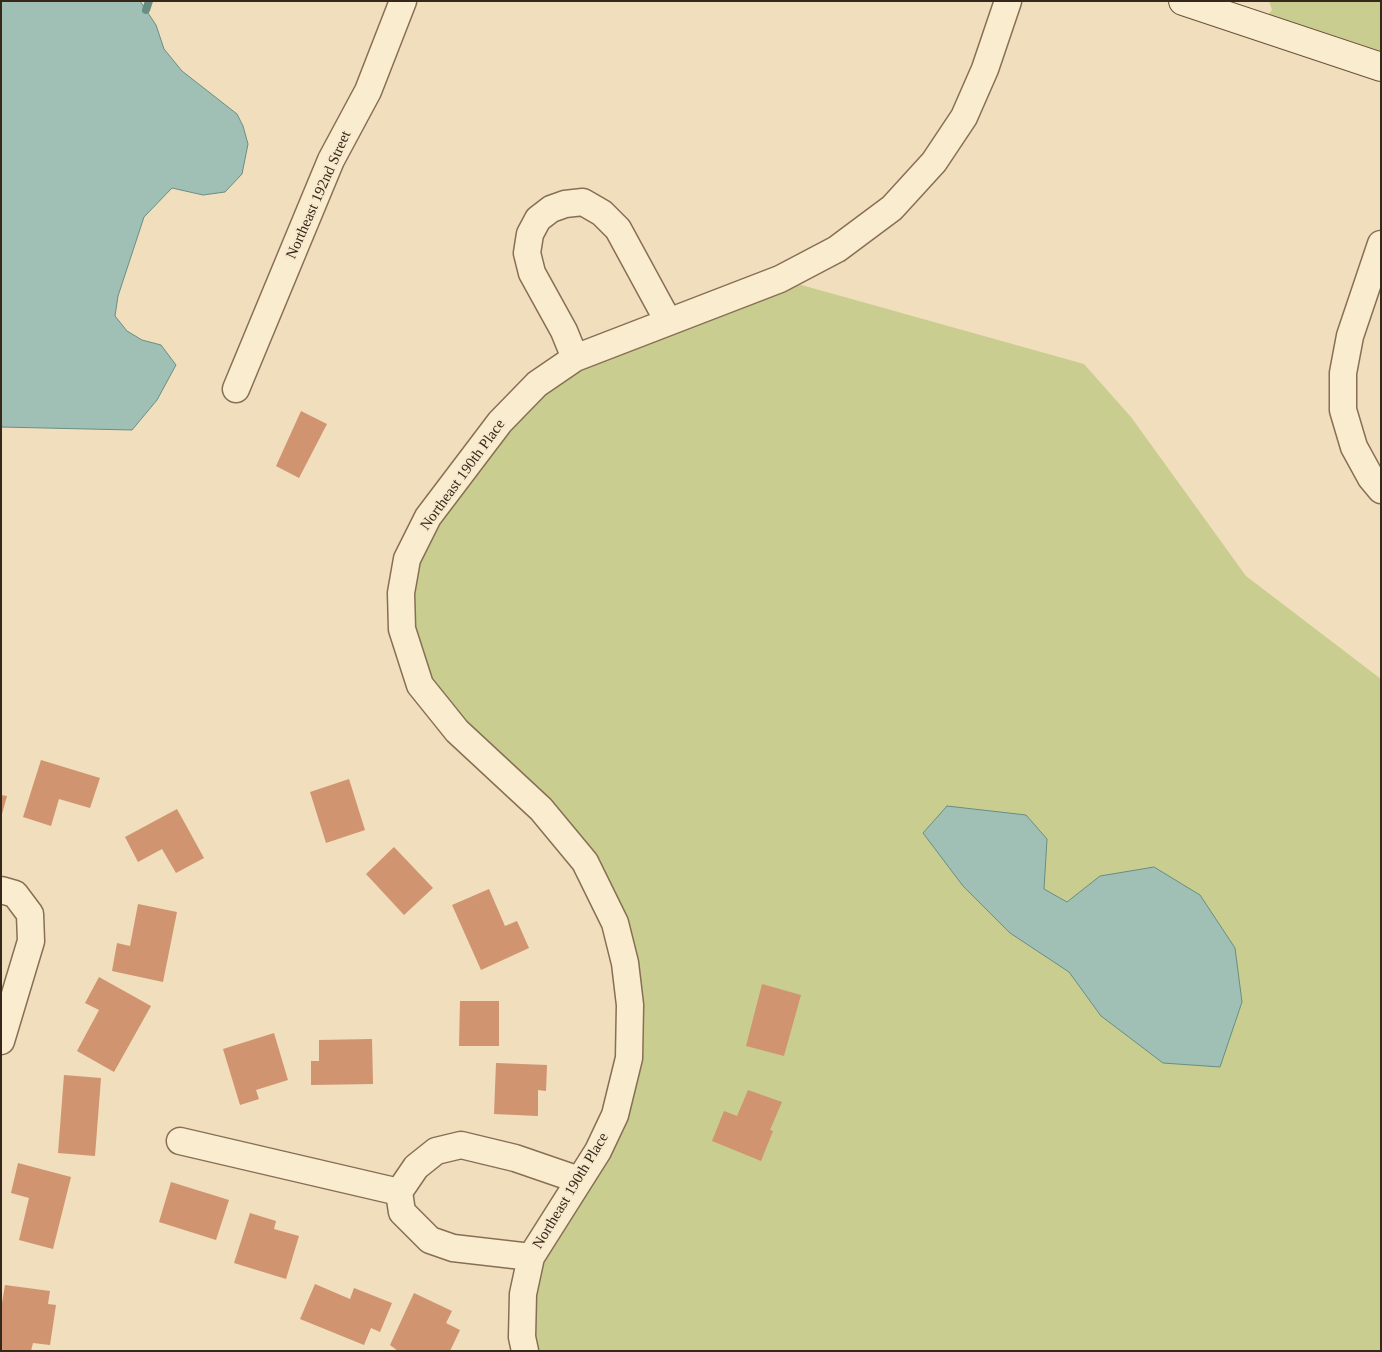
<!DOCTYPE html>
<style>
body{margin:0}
#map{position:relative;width:1382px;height:1352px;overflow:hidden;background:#f0debc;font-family:Georgia,serif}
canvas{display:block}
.frame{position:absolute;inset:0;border:2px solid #36271b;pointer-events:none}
</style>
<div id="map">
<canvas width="1382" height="1352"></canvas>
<div class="frame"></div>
</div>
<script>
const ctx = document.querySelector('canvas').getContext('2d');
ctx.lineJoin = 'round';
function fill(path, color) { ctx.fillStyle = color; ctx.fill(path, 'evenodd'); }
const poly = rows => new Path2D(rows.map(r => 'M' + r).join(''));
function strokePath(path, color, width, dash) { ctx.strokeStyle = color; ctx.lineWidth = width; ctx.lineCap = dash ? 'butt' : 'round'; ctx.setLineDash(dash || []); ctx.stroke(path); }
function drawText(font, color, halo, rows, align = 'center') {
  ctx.font = font + ' Georgia,serif'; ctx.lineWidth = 4; ctx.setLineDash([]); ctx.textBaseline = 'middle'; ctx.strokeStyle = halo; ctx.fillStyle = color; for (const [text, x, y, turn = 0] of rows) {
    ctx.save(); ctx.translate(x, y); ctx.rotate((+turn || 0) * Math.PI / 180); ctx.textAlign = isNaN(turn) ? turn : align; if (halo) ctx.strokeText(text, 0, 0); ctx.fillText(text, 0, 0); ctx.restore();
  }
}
fill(poly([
 [1269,1,1381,1,1381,70,1259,26,1272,10],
 [780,279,1084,364,1131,417,1246,576,1381,679,1381,1351,525,1351,523,1294,598,1151,630,1005,585,862,457,731,402,629,407,559,537,384]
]), '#c9ce90');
const water = poly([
 [1,1,140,1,156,25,164,49,182,71,237,114,243,126,248,144,242,174,225,192,203,195,172,188,144,217,118,296,115,316,127,331,142,340,161,345,176,365,157,400,132,430,1,427,1,1],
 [947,806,1026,815,1047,839,1044,889,1067,902,1100,876,1154,867,1200,895,1235,948,1242,1002,1220,1067,1163,1063,1101,1016,1069,972,1010,933,963,886,923,833,947,806]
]);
fill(water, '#a0c0b6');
strokePath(water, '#688e83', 1);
strokePath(poly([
 [146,10,149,1]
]), '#688e83', 8);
fill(poly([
 [301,411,327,424,299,478,276,466],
 [41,760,100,778,90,808,59,799,51,826,23,817],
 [349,779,365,830,326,843,310,792],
 [1,795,7,796,2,814,1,814],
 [177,809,204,858,176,873,162,849,138,862,125,837],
 [394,847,433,888,404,915,366,874],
 [489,889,505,926,517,921,529,948,481,970,452,905],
 [138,904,177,912,163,982,112,971,117,943,130,946],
 [99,977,151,1006,114,1072,77,1051,99,1010,85,1003],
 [762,984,801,995,784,1056,746,1046],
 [460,1001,499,1001,499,1046,459,1046],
 [274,1033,288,1080,256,1090,259,1099,240,1105,223,1049],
 [372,1039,373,1084,311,1085,311,1061,319,1061,319,1040],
 [496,1063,547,1065,546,1091,538,1090,538,1116,494,1114],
 [64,1075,101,1078,95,1156,58,1153],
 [748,1090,782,1102,770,1130,773,1131,761,1161,712,1141,724,1111,737,1116],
 [18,1163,71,1177,53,1249,19,1240,29,1198,11,1193],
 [171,1182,229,1200,216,1240,159,1222],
 [250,1213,276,1221,274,1229,299,1236,286,1279,234,1263],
 [315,1284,350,1299,354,1288,392,1303,380,1332,371,1328,364,1345,300,1319],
 [5,1285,50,1291,48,1304,56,1305,50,1345,33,1343,31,1351,1,1351,1,1309],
 [414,1293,452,1311,446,1323,460,1330,450,1351,398,1351,390,1345]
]), '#d09470');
const street = poly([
 [1381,244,1350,336,1343,373,1343,410,1354,447,1371,478,1381,490],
 [575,358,564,331,532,273,527,253,530,234,538,219,551,209,565,204,583,202,602,213,618,229,668,321],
 [236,389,331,160,368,91,403,1],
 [1,890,15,894,30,914,31,941,1,1041],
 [180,1141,399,1192,402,1212,430,1240,453,1248,531,1257],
 [399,1192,416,1167,436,1151,461,1145,515,1158,579,1180],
 [525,1351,522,1337,523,1294,531,1257,598,1151,615,1115,629,1058,630,1005,625,963,615,923,585,862,541,809,457,731,420,685,402,629,401,593,407,559,428,517,500,422,537,384,575,358,780,279,837,249,892,208,934,162,964,117,985,69,1008,1]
]);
const secondary = poly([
 [1183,1,1381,67]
]);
strokePath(street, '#886e55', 29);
strokePath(secondary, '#694f38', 30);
strokePath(street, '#faeccf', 26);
strokePath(secondary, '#faeccf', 28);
drawText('15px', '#36271b', '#f7e9cc', [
 ["Northeast 192nd Street",319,195,-66],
 ["Northeast 190th Place",463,475,-54],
 ["Northeast 190th Place",571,1191,-59]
]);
</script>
